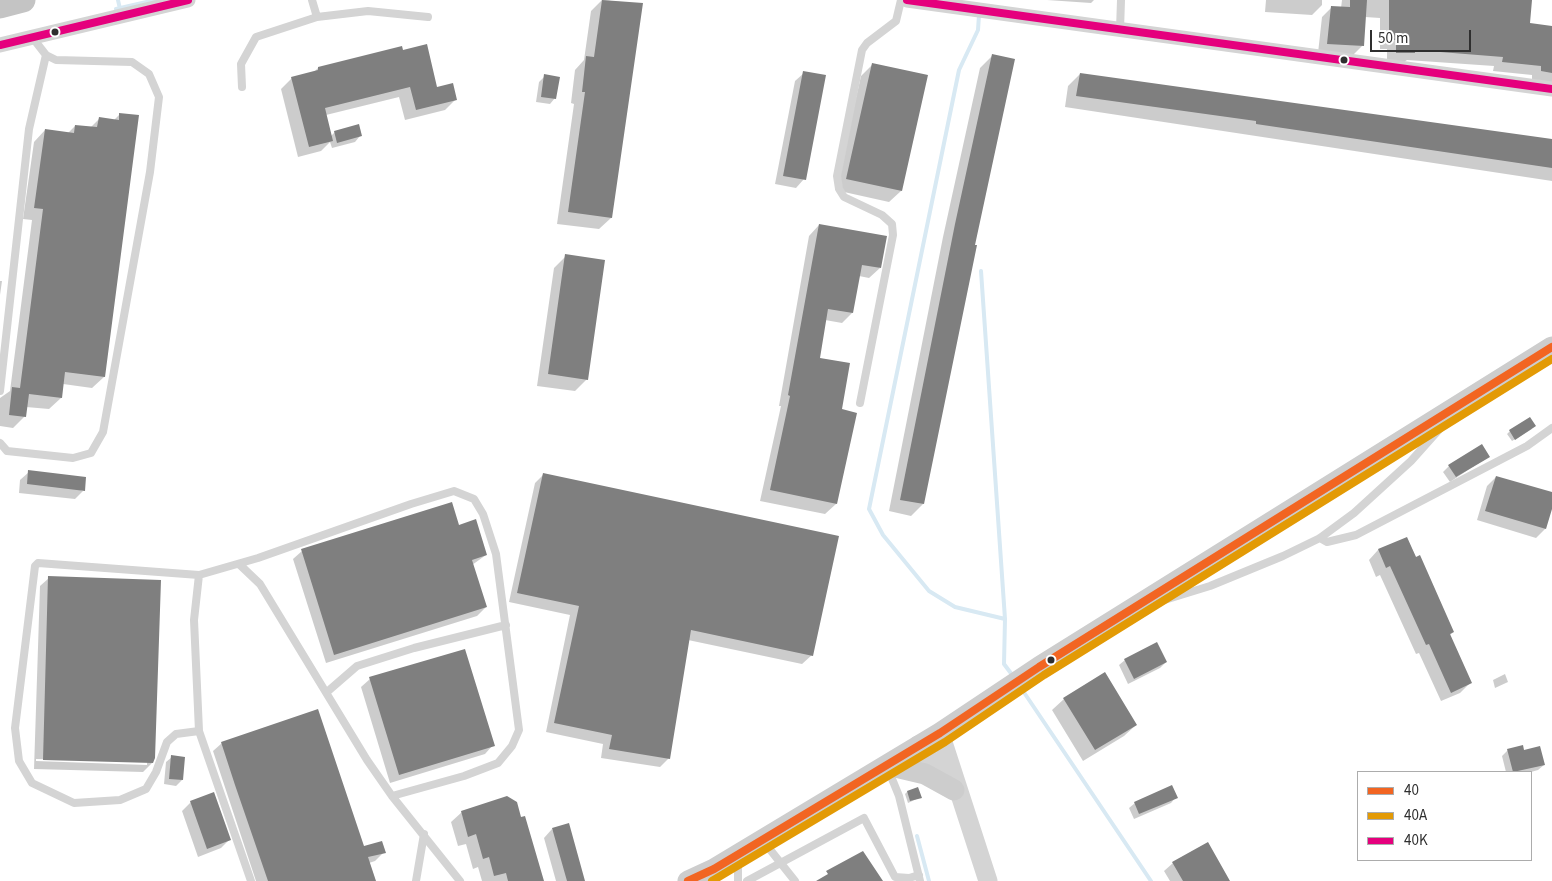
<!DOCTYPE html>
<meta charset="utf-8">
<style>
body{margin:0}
#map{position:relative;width:1552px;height:881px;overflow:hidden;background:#fff;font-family:"Source Sans 3",sans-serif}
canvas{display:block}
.legend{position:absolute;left:1357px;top:771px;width:175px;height:90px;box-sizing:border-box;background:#fff;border:1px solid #acacac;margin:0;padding:6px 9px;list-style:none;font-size:15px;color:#2f2f2f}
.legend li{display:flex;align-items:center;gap:10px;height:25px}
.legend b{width:25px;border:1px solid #acacac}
.scale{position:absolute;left:1370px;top:30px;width:101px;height:22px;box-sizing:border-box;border:2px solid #2f2f2f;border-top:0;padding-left:6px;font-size:15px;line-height:18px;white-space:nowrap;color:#2f2f2f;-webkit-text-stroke:4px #fff;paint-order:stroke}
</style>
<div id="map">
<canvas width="1552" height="881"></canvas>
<ul class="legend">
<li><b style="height:6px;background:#f26522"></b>40</li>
<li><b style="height:6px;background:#e39a05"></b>40Α</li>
<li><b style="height:6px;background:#e5007d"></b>40Κ</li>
</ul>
<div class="scale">50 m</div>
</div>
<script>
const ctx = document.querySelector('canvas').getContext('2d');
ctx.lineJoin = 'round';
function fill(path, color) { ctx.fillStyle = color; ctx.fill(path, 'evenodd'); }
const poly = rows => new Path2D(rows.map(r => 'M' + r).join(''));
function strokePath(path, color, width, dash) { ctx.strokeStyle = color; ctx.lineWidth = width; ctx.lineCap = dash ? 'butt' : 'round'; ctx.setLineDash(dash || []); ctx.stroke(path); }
fill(poly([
 [602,0,641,4,611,218,599,229,557,224,574,104,571,103,575,70,584,60,591,11],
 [1047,0,1094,0,1091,3],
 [1266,0,1322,0,1322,5,1312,15,1265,12],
 [1342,0,1531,0,1529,24,1552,28,1552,83,1532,80,1532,75,1493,71,1494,66,1407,60,1404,62,1387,62,1387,49,1380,49,1380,18,1365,17,1363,45,1353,55,1318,53,1322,17,1332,7,1341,8],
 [992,56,973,246,923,504,911,516,889,511,943,237,980,68],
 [873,64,901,191,889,202,835,190,861,76],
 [318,68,436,88,456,99,445,110,405,120,399,97,326,115,331,136,335,132,360,136,355,142,332,148,330,142,321,151,298,157,281,89,292,78,314,72],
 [804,73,804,179,796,188,775,184,795,81],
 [1080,74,1552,141,1552,181,1065,107,1068,86],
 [545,76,555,98,550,104,536,102,539,82],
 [120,114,104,377,92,388,63,384,61,398,49,409,26,407,25,416,13,428,0,426,0,398,10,391,32,220,23,219,34,142,45,130,68,133,75,126,90,128,99,119,113,121],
 [819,225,880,268,869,278,859,276,852,313,842,323,825,320,818,359,840,410,855,413,836,504,825,514,760,501,781,406,779,406,809,236],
 [566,256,587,379,575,391,537,386,554,268],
 [0,281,2,281,0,295],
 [1532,429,1512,441,1507,434,1510,431],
 [1489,456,1450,482,1443,472,1449,466],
 [29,472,83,491,75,499,19,493,20,480],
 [544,474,812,655,802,664,688,640,669,758,660,767,601,758,603,744,546,732,570,615,509,602,535,483],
 [1496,477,1552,494,1552,505,1545,529,1536,538,1477,520,1487,486],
 [458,526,486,555,472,565,486,607,477,616,326,663,293,559,302,551],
 [1407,539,1453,632,1449,636,1470,683,1460,693,1441,701,1419,653,1416,654,1380,575,1376,577,1369,560,1378,550],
 [49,578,152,763,143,772,34,769,40,586],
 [36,759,147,762,147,765,36,761],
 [1125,660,1166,662,1160,668,1128,684,1119,665],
 [1505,674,1508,682,1495,688,1493,680],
 [370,679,493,745,485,754,390,783,361,687],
 [1064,699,1136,725,1124,736,1083,761,1052,710],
 [222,743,364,848,384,852,375,861,369,863,375,881,256,881,213,751],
 [1508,750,1544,765,1538,770,1531,772,1506,772,1502,756],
 [172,757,182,780,176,786,164,784,166,762],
 [907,792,921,797,908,803,905,794],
 [1176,797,1171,803,1134,819,1129,808,1135,803],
 [191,802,229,840,221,848,198,857,182,811],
 [462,812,542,881,482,881,478,867,473,869,466,844,458,846,451,822],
 [552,829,584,881,556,881,544,838],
 [1173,863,1229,881,1170,881,1164,871]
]), '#0003');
strokePath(poly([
 [118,0,120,9],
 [116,9,155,0],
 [979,15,978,30,959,70,869,509,883,535,929,591,955,607,1005,619,1004,664,1013,676],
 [981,271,1005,619],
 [1021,688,1151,881],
 [917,836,929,881]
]), '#d8e9f3', 4);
fill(poly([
 [602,0,643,3,612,218,568,212,585,92,582,92,586,56,594,57],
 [1350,0,1367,0,1364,46,1327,44,1331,6,1350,7],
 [1389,0,1532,0,1530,23,1552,26,1552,73,1541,71,1541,66,1502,62,1503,57,1415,50,1415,53,1396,53,1396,40,1389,40],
 [427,44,437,87,453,83,457,100,416,110,410,87,325,108,333,141,309,147,291,77,318,70,318,67,402,46,403,50],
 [992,54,1015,59,975,245,977,245,924,504,900,500,955,224],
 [872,63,928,75,902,191,846,179],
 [803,71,826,75,806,180,783,176],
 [1080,73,1552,139,1552,168,1256,124,1256,121,1076,96],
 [544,74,560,77,556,99,541,97],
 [119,113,139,115,105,377,65,372,62,398,29,394,26,417,9,415,12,387,20,388,43,209,34,208,45,129,74,133,75,125,97,127,99,117,119,120],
 [359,124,362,136,337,143,334,131],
 [819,224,887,236,881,268,862,265,853,313,828,309,820,358,850,363,842,409,857,413,837,504,770,490,790,396,788,395],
 [565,254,605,260,588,380,548,374],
 [1530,417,1536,426,1515,440,1509,430],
 [1482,444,1490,457,1456,477,1448,465],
 [28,470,86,477,85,491,27,484],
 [543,473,839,536,813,656,691,630,670,759,609,749,612,735,554,723,579,606,517,593],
 [1496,476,1552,492,1552,509,1546,529,1485,511],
 [452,502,459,525,476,519,487,555,472,560,487,607,334,655,301,549],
 [1407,537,1416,557,1420,555,1454,632,1450,634,1472,683,1451,693,1429,644,1426,645,1390,566,1386,568,1378,549],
 [48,576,161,580,155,758,153,763,43,760],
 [1157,642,1167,662,1134,679,1124,659],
 [465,649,495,746,399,775,369,677],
 [1105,672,1137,725,1095,750,1063,698],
 [318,709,364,846,382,841,386,853,368,857,376,881,268,881,235,785,221,742],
 [1523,745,1524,750,1540,746,1545,765,1513,772,1507,749],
 [171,755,185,757,183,780,169,779],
 [1172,785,1178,798,1139,814,1134,802],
 [918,787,922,798,910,801,907,791],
 [214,792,231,840,207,849,190,801],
 [507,796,517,802,521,817,525,816,544,881,508,881,506,873,494,876,489,857,483,859,476,834,468,837,461,811],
 [569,823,585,881,567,881,552,828],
 [1208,842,1230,881,1183,881,1172,862],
 [863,851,883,881,816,881,828,874,826,871]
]), '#7f7f7f');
strokePath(poly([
 [312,0,317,17],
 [1120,30,1121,0],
 [242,87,241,64,256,37,317,17,368,11,428,17],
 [0,391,29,129,46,55],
 [860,403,893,235,892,224,882,215,844,197,839,189,837,176,862,50,867,43,896,21,901,0],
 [0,443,7,451,73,458,91,453,103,432,150,172,159,97,149,74,132,62,56,60,46,55,32,37],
 [1320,538,1327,542,1356,535,1527,446,1552,428],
 [239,564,260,584,367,760,392,796,460,881],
 [199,575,194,620,199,731,251,881],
 [1158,602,1210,586,1283,556,1320,538,1354,513,1411,461,1444,424],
 [327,692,357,666,414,648,506,625],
 [199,731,176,734,167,742,156,772,146,789,120,800,74,803,32,783,19,761,15,728,35,566,38,563,199,575,258,558,411,504,454,491,474,499,483,514,496,554,519,730,512,746,498,763,464,776,392,796],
 [888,769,899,796,920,881],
 [764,842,795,881],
 [738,858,738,881],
 [416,881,424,834],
 [747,881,864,818,895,877,909,878,919,875]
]), '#d4d4d4', 8);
strokePath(poly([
 [907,0,1552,89],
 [0,45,188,0]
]), '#d4d4d4', 15);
strokePath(poly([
 [940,733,988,881],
 [918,745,953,789]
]), '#d4d4d4', 19);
strokePath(poly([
 [887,765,925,774,954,790],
 [688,881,714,869,940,733,1039,667,1552,347]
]), '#cdcdcd', 21);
strokePath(poly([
 [0,6,23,0]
]), '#c4c4c4', 25);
strokePath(poly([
 [688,881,714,869,940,733,1039,667,1552,347]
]), '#f26522', 8);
strokePath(poly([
 [712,881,945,742,1044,675,1552,359]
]), '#e39a05', 8);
strokePath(poly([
 [907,0,1552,89],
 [0,45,188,0]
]), '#e5007d', 8);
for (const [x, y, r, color] of [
 [55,32,4.5,"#2f2f2f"],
 [1344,60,4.5,"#2f2f2f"],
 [1051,660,4.5,"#2f2f2f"]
]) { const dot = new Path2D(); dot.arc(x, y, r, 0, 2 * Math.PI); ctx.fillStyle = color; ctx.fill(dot); strokePath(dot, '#fff', 2); }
</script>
